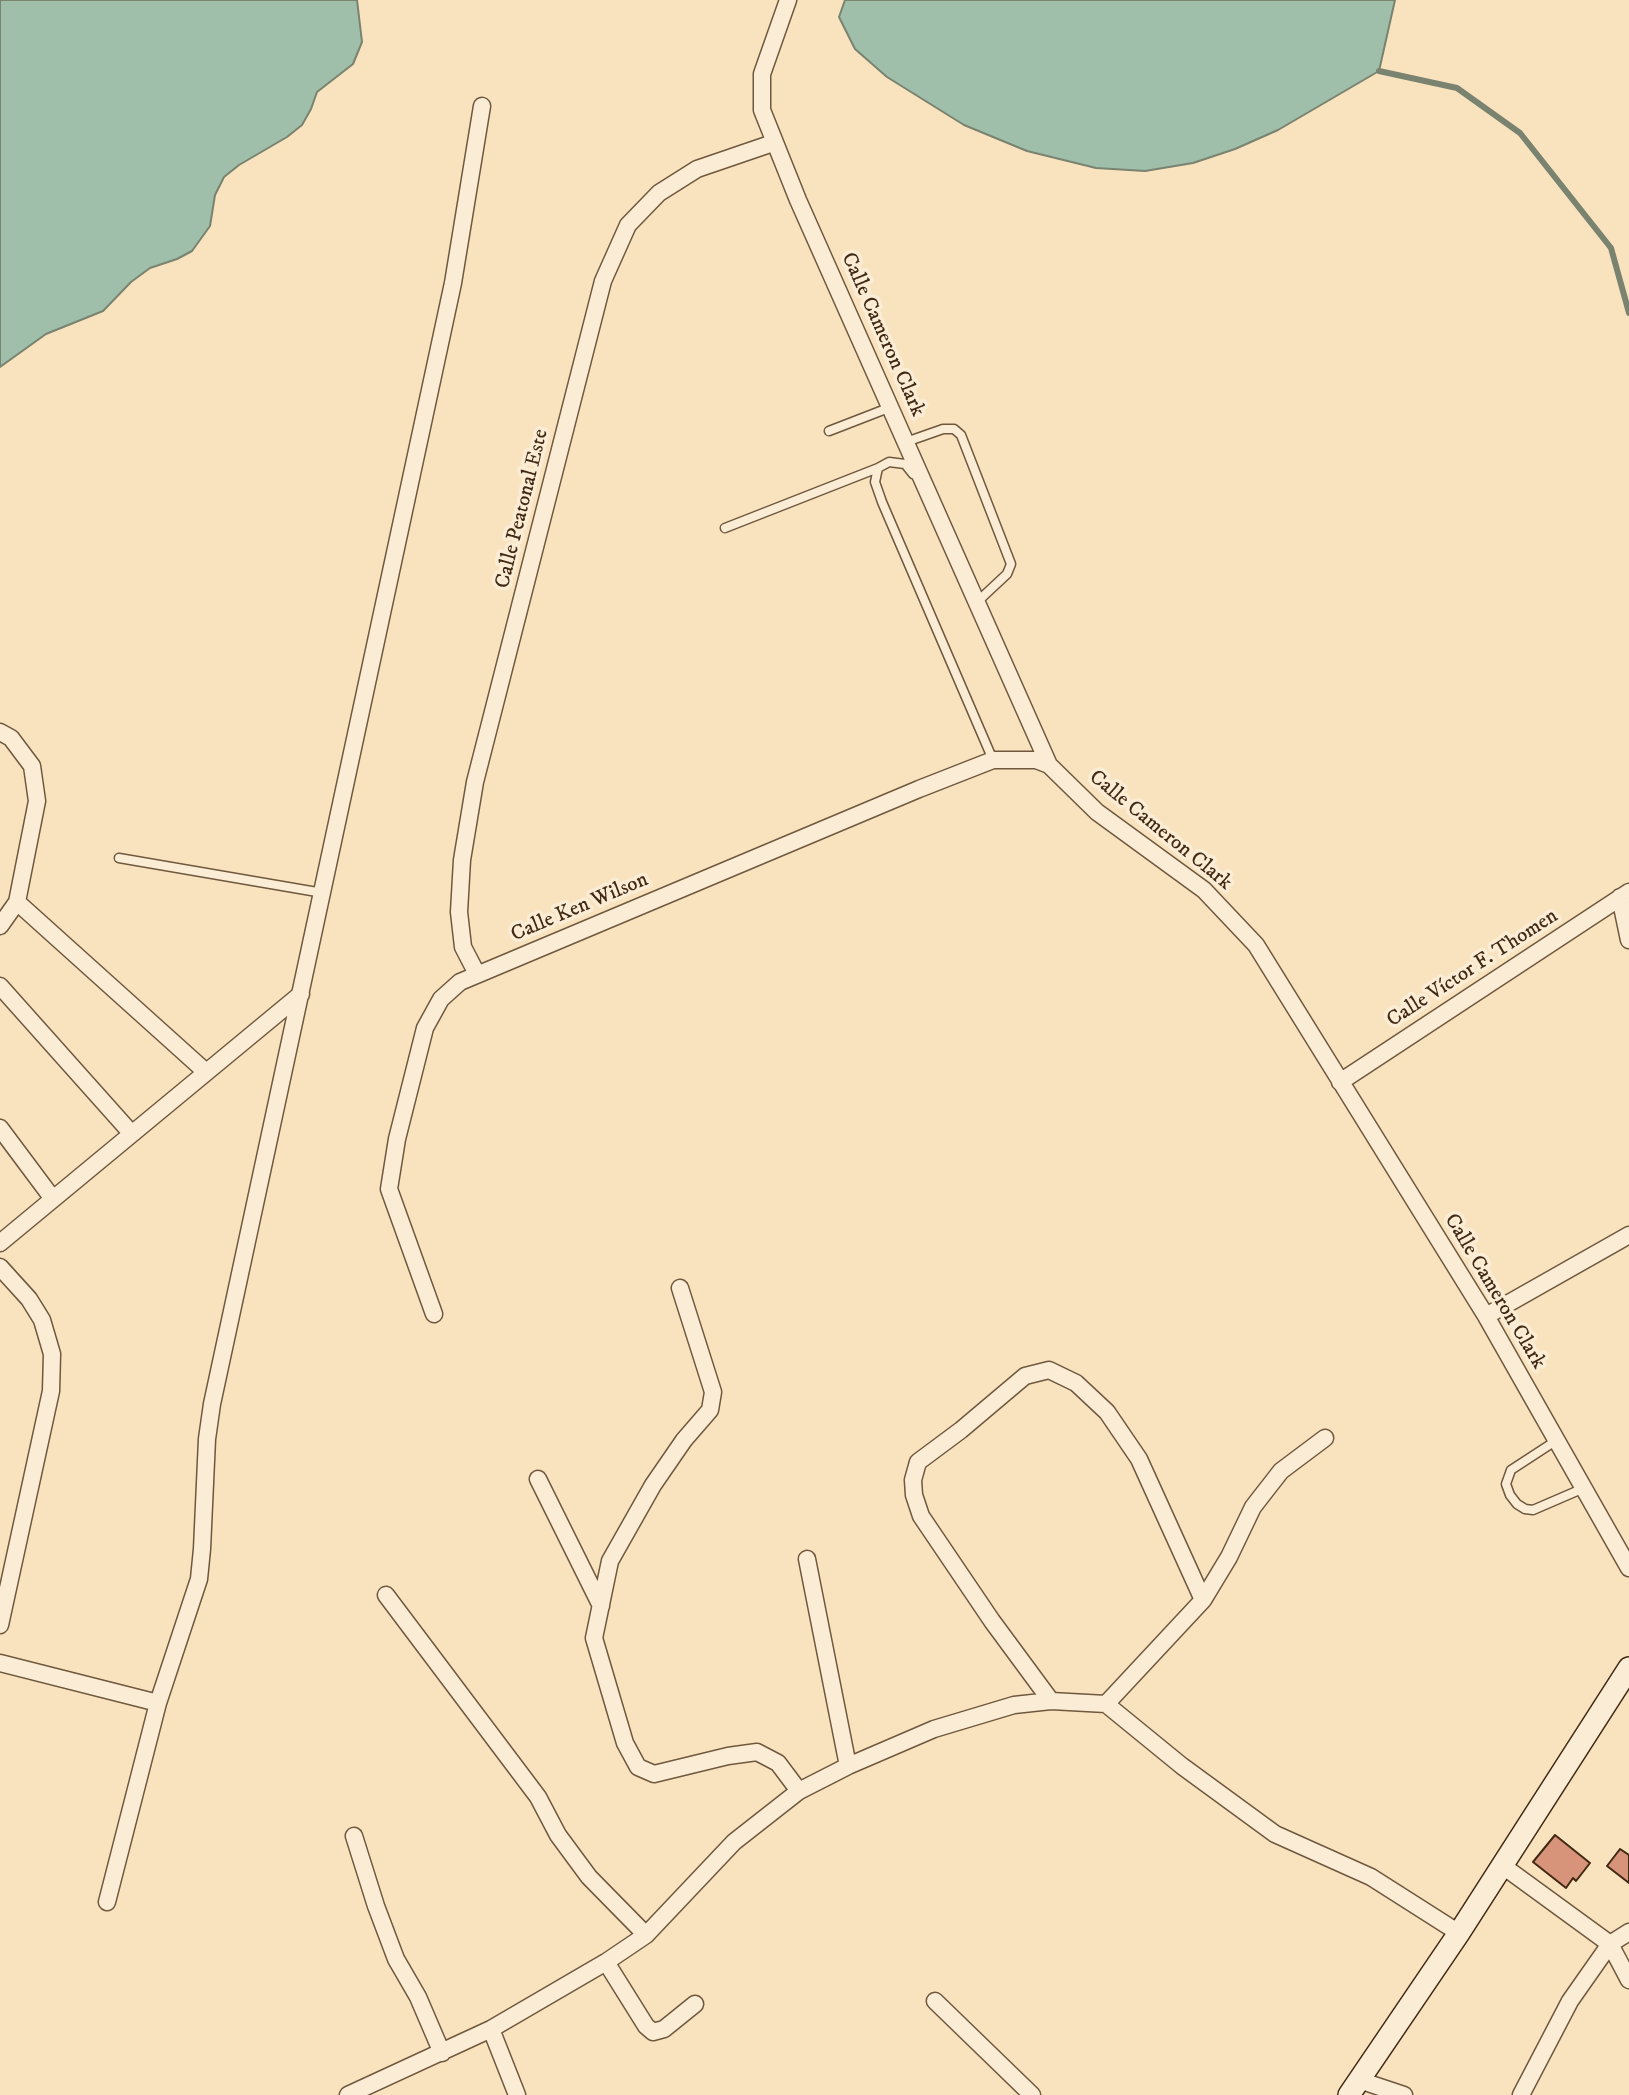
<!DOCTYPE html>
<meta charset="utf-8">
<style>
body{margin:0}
canvas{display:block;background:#f9e3be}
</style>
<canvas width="1629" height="2095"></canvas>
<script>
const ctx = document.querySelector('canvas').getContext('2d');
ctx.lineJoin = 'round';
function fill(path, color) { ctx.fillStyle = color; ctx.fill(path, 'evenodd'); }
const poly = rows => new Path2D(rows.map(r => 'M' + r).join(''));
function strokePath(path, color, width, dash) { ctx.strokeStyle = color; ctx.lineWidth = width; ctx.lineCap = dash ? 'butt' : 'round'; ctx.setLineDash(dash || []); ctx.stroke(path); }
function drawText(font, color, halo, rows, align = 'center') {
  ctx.font = font + ' "IM FELL DW Pica",serif'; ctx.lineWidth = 7; ctx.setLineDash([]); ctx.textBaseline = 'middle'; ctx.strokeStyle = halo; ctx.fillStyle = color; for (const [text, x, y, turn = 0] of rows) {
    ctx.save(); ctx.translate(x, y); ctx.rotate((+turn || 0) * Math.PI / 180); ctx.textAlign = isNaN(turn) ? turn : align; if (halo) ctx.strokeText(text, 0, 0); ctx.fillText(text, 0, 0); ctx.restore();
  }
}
const water = poly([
 [0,0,357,0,362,42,353,64,317,92,311,109,302,125,287,137,239,165,224,177,215,195,210,226,192,251,177,259,150,268,131,282,103,311,46,334,0,367,0,0],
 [845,0,1395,0,1379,71,1278,130,1235,149,1193,163,1145,171,1096,168,1027,151,964,125,887,77,855,49,839,17,845,0]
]);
fill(water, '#9fbfab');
strokePath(water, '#79836f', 2);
strokePath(poly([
 [1379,71,1457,88,1520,133,1611,248,1629,313]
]), '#79836f', 6);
const building = poly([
 [1555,1835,1590,1863,1576,1881,1573,1878,1566,1888,1533,1862,1555,1835],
 [1620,1849,1629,1855,1629,1883,1607,1866,1620,1849]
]);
fill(building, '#d8947b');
strokePath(building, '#412914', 2);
const lane = poly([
 [829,431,891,407],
 [906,442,943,429,954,429,961,435,1011,564,1007,574,977,602],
 [913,474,905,464,889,462,878,468,875,482,882,502,993,760],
 [725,528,878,468],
 [119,858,323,893],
 [1557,1440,1511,1470,1506,1484,1510,1495,1517,1504,1525,1509,1533,1510,1584,1488]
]);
const street = poly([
 [788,0,762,74,762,110,798,200,1049,765,1097,812,1204,890,1256,945,1486,1316,1629,1568],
 [0,732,11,738,32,766,37,801,17,902,0,926],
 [1620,897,1629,940],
 [17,902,206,1072],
 [477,974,463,947,459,912,462,860,475,782,603,281,628,225,659,193,697,169,773,143],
 [0,986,132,1134],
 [1340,1082,1629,892],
 [0,1128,53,1199],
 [0,1243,301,994],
 [0,1267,29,1299,42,1320,52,1354,51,1391,0,1625],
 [680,1288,713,1392,710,1410,684,1440,653,1485,610,1561,594,1638,625,1743,638,1767,654,1774,728,1756,757,1752,778,1763,799,1791],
 [434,1314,389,1189,397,1139,425,1028,441,999,460,982,919,789,993,760,1036,760,1049,765],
 [1486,1316,1629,1235],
 [538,1479,601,1606],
 [807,1559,848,1766],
 [386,1595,538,1797,558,1835,589,1877,646,1935],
 [0,1663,158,1703],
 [1051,1701,992,1621,921,1516,914,1495,913,1480,918,1462,961,1430,1025,1376,1049,1370,1076,1383,1107,1412,1139,1459,1203,1600],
 [1106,1704,1182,1766,1275,1834,1371,1877,1459,1933],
 [1106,1704,1203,1600,1229,1557,1253,1507,1281,1471,1325,1438],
 [354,1836,376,1906,396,1959,418,1997,442,2053],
 [1503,1866,1610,1944,1629,1980],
 [107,1902,158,1703,199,1579,202,1549,207,1439,212,1404,453,283,482,106],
 [606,1962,646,2026,653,2032,664,2029,695,2004],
 [935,2001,1032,2095],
 [491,2029,517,2095],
 [1359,2080,1404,2095],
 [348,2095,491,2029,606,1962,646,1935,734,1842,799,1791,848,1766,934,1729,1014,1705,1051,1701,1106,1704],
 [1521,2095,1570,2001,1610,1944,1629,1932]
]);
const secondary = poly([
 [1349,2095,1459,1933,1629,1668]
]);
strokePath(lane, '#6f583e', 11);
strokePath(street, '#6f583e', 19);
strokePath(secondary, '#412914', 24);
strokePath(lane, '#fbedd5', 8);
strokePath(street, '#fbedd5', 16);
strokePath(secondary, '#fbedd5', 21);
drawText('21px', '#412914', '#fbedd5', [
 ["Calle Cameron Clark",882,335,66],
 ["Calle Peatonal Este",523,509,-76],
 ["Calle Cameron Clark",1160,831,39],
 ["Calle Ken Wilson",580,908,-23],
 ["Calle Víctor F. Thomen",1473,969,-33],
 ["Calle Cameron Clark",1494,1292,59]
]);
</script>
